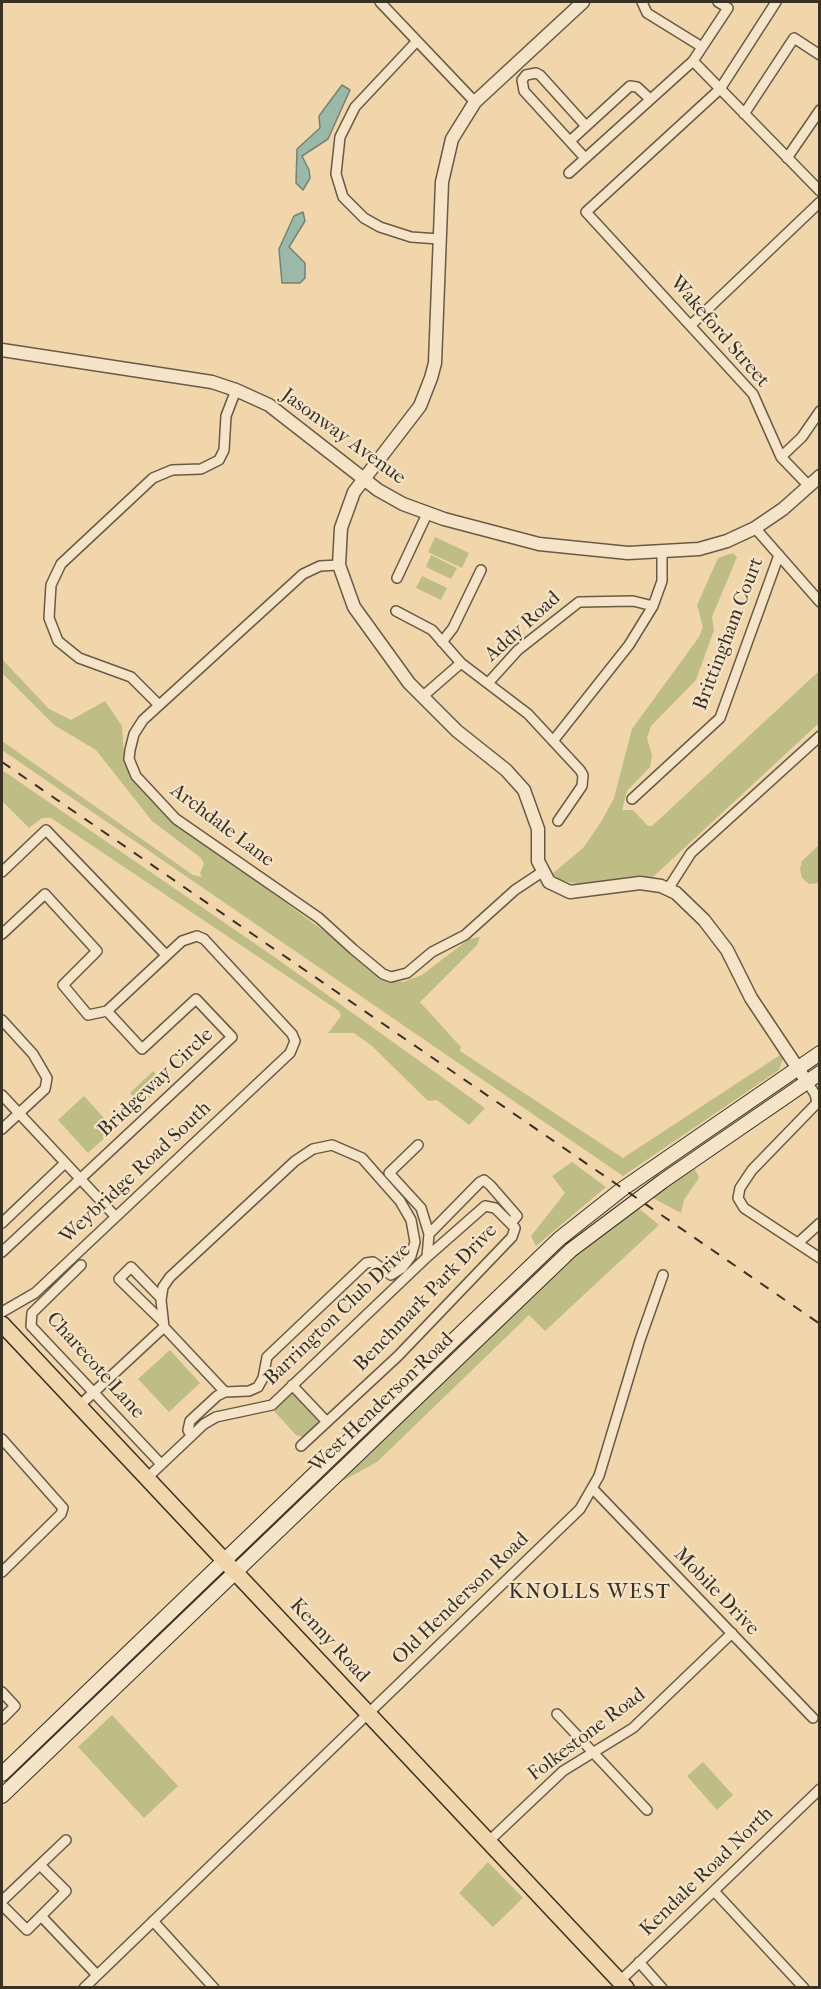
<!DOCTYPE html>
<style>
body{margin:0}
#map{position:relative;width:821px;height:1989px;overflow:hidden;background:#f1d6ab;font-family:"IM FELL French Canon",serif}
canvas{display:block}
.frame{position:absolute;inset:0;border:3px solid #3a3125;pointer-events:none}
</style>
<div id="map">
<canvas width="821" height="1989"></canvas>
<div class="frame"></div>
</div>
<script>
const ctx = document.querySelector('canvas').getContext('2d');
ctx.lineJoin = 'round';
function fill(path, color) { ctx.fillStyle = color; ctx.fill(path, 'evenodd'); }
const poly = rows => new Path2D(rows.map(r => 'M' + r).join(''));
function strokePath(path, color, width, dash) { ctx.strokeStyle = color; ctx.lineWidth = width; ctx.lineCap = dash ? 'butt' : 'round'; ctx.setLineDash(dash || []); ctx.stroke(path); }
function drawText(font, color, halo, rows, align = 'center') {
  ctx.font = font + ' "IM FELL French Canon",serif'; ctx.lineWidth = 4.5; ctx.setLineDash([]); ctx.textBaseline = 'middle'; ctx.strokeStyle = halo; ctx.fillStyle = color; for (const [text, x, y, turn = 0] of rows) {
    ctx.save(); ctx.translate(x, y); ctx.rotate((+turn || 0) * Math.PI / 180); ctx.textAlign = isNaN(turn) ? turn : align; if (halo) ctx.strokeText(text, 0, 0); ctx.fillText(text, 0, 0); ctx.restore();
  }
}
fill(poly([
 [435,537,469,553,462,568,428,552],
 [733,553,737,557,712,617,714,630,696,680,651,726,647,738,652,756,650,767,627,791,622,810,633,810,648,826,652,826,819,671,819,723,653,877,588,885,561,881,552,874,583,848,601,822,614,798,632,729,699,637,703,627,697,605,718,558],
 [431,555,457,568,451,579,426,567],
 [422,576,447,588,441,600,416,588],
 [2,659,49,709,71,720,105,701,122,726,124,756,128,771,136,784,164,813,389,979,403,982,422,975,469,939,480,937,477,945,420,1002,461,1047,460,1051,623,1158,780,1055,783,1059,779,1070,623,1176,2,750,2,741,193,875,202,877,200,873,204,864,201,858,152,821,96,750,54,725,2,673],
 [2,770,273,956,485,1108,469,1125,437,1100,428,1101,372,1046,354,1033,328,1033,341,1016,339,1011,51,818,42,818,29,828,2,801],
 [819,845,819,883,809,884,802,878,800,869,802,861],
 [153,1071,165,1083,141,1105,130,1093],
 [84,1096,114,1129,88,1153,58,1120],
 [572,1162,606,1187,536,1246,531,1236,565,1193,552,1176],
 [695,1169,699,1178,684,1200,681,1213,651,1197],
 [636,1206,659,1225,545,1331,529,1315,377,1462,339,1483,338,1480,583,1246],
 [170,1350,200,1383,169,1412,138,1379],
 [292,1392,319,1422,303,1437,296,1435,274,1411],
 [112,1715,178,1786,144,1818,78,1747],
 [703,1762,733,1795,717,1810,687,1776],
 [488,1862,523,1898,493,1927,459,1893]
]), '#bebd86');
const water = poly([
 [342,85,350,90,328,139,302,156,309,170,310,178,303,190,296,183,297,149,320,128,319,116,342,85],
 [303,212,305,221,289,247,305,263,305,278,300,283,282,283,279,249,294,216,303,212]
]);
fill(water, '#9bb9a9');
strokePath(water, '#748374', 1.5);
const minor = poly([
 [380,2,475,102],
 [642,2,647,13,702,47],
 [776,2,720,89,586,212,753,394,781,457,809,486],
 [417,41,355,107,340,137,336,174,343,197,364,218,380,227,411,237,439,239],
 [693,61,820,191],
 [744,114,794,38,820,55],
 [570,141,630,86,637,87,650,99],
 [585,158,524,91,522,80,526,75,536,73,540,75,586,126],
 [787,158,820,110],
 [569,173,693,61,728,8,718,2],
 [691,325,820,202],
 [781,457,802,437,820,411],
 [755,528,820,602],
 [339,565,320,566,303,574,143,720,134,734,130,750,129,759,136,776,176,819,319,918,353,949,383,974,391,977,407,973,432,952,465,935,515,890,542,872],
 [397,578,427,514],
 [396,611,432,630,461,663,528,714,580,770,583,775,582,786,558,821],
 [442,642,453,628,481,570],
 [489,682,518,650,579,602,633,601,653,606],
 [422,697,461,663],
 [159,705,131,677,79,658,58,641,49,618,51,585,61,564,153,478,172,470,201,469,219,460,224,450,226,416,236,390],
 [553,741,629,645,653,606,662,581,662,553],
 [632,799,720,718,779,555],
 [2,872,46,830,166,955],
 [668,889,691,853,820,736],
 [2,934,45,894,97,951,63,985,88,1015,107,1011,182,941,197,936,204,939,292,1034,295,1041,290,1053,35,1293,2,1312],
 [2,1020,33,1054,47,1078,45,1089,2,1129],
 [807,1082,815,1094,817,1103,752,1170,740,1188,738,1198,744,1208,820,1258],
 [2,1095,115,1216],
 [418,1145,389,1173,421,1208,429,1234],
 [2,1223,65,1163],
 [798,1243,820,1223],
 [2,1252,232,1037,196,999,142,1049,107,1011],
 [81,1265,32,1313,31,1326,161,1464],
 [161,1298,131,1267,119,1279,163,1322],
 [164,1327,161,1300,163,1287,170,1277,295,1161,313,1149,332,1145,362,1158,400,1201,411,1220,415,1242,411,1256,402,1268,391,1275,373,1262,366,1263,267,1357,263,1378,258,1387,249,1391,225,1392,217,1396,190,1421,188,1430,190,1434],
 [164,1327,225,1392],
 [292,1385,327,1422],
 [79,1406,164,1327],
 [2,1439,63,1508,61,1514,2,1572],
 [301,1446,398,1356,512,1237,515,1228,495,1208,485,1206,427,1257],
 [147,1478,204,1424,216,1417,272,1405,427,1257,429,1234,480,1182,484,1180,490,1185,517,1216,511,1223],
 [594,1490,813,1718],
 [2,1692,15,1706,2,1719],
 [557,1714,647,1810],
 [490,1840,563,1771,633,1728,732,1633],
 [714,1891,804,1988],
 [2,1901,66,1840],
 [2,1905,27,1930,66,1891,40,1865],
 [41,1916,97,1975],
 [153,1921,214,1988],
 [639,1962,662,1988],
 [620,1981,820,1789],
 [84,1988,580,1509,599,1476,640,1340,663,1275]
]);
const tertiary = poly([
 [583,2,475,102,452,139,442,182,435,363,431,378,420,406,354,492,341,528,339,565,354,607,409,683,457,731,506,770,524,790,538,829,538,861,549,882,570,892,640,883,661,886,676,893,704,920,727,950,751,998,807,1082],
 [2,350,212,382,236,390,269,405,378,490,403,504,444,519,539,544,628,553,699,549,727,541,755,528,783,509,820,476]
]);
const secondary = poly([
 [2,1774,559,1239,621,1190,820,1053],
 [2,1796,571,1250,663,1181,820,1073]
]);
const primary = poly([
 [2,1324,626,1988]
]);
strokePath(minor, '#685a46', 12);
strokePath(tertiary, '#685a46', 15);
strokePath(secondary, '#3a3125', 16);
strokePath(primary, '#3a3125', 18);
strokePath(minor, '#f6e4c8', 9);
strokePath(tertiary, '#f6e4c8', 12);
strokePath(secondary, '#f6e4c8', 14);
strokePath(primary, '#f1d6ab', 15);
strokePath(poly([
 [2,762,820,1324]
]), '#3a3125', 2, [10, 10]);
drawText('20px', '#3a3125', '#f6e4c8', [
 ["Wakeford Street",719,332,49],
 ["Jasonway Avenue",343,437,36],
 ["Addy Road",523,627,-42],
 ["Brittingham Court",729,634,-69],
 ["Archdale Lane",222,826,37],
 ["Bridgeway Circle",156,1083,-43],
 ["Weybridge Road South",136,1173,-43],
 ["Benchmark Park Drive",426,1298,-46],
 ["Barrington Club Drive",338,1315,-44],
 ["Charecote Lane",95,1366,48],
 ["West Henderson Road",382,1403,-44],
 ["Mobile Drive",716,1592,46],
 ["Old Henderson Road",461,1599,-44],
 ["Kenny Road",329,1641,47],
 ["Folkestone Road",587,1735,-37],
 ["Kendale Road North",707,1872,-44]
]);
ctx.letterSpacing = '1.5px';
drawText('21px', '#3a3125', '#f6e4c8', [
 ["KNOLLS WEST",590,1593]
]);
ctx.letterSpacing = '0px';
</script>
